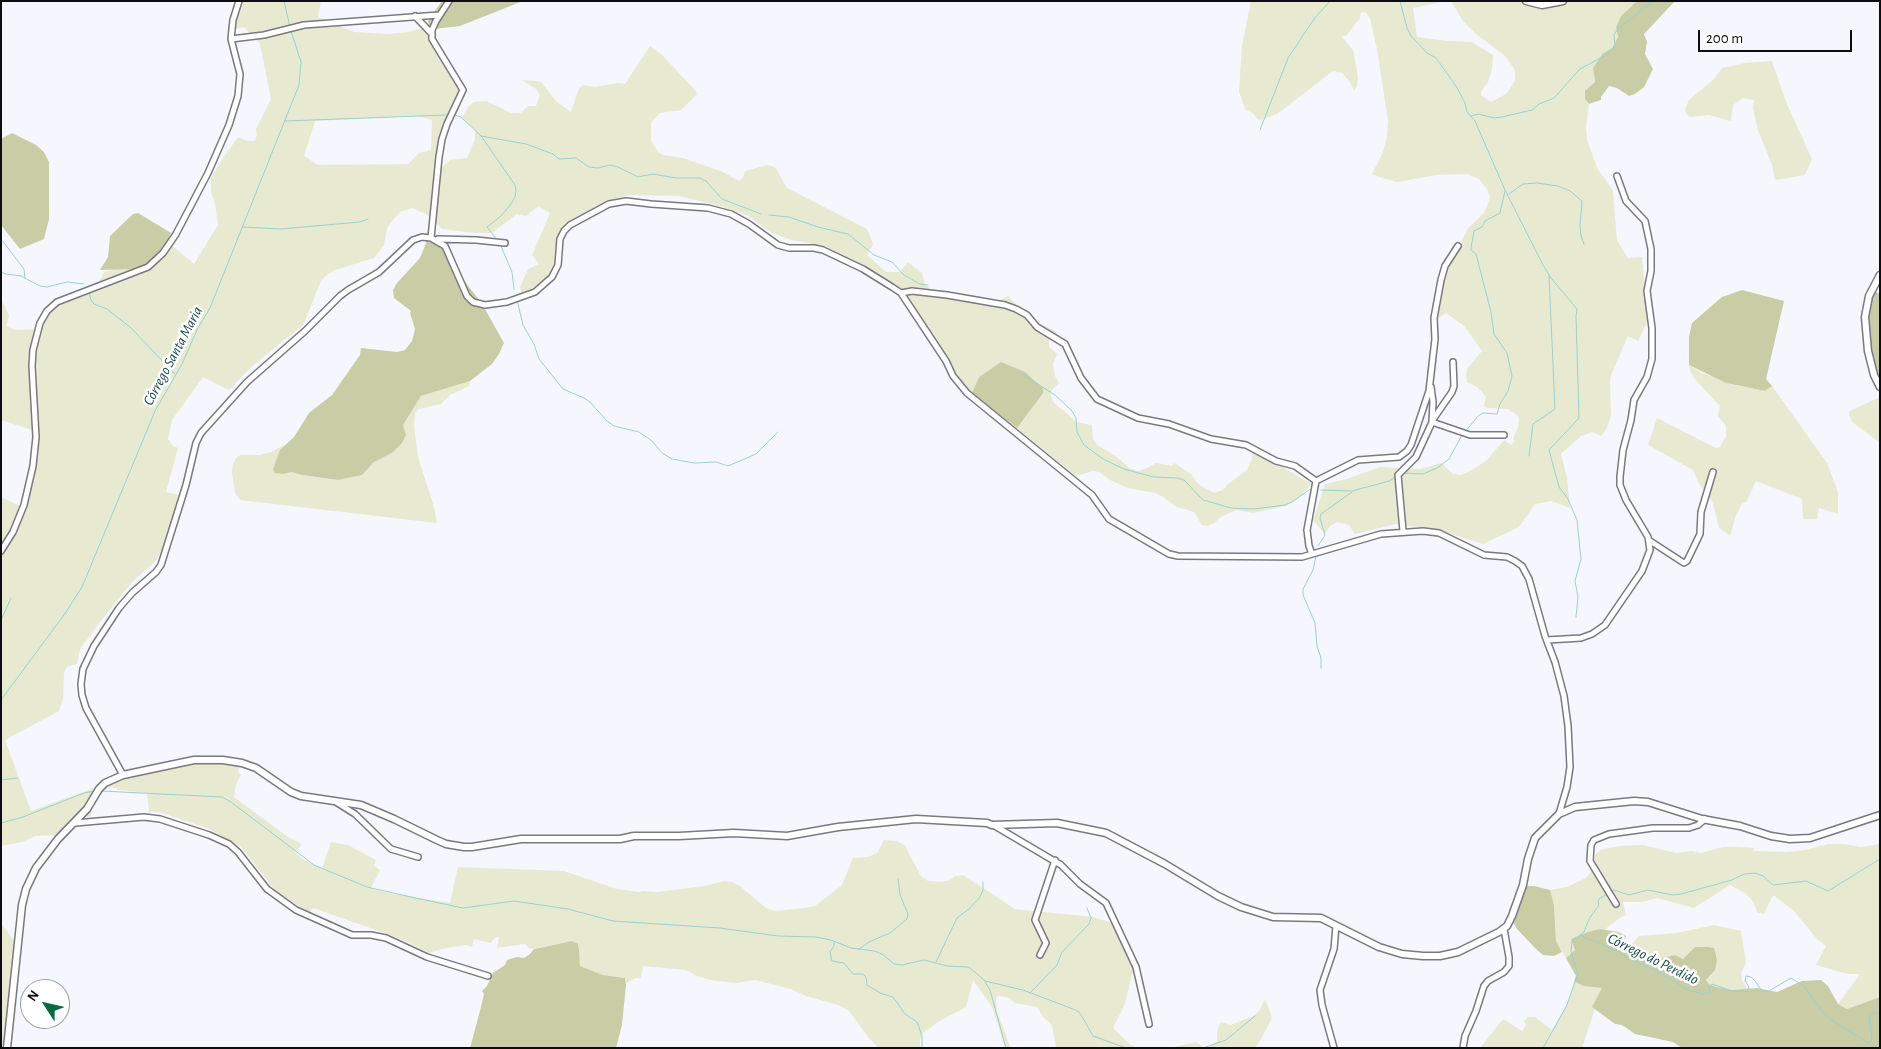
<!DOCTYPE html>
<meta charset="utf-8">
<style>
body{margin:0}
#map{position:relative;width:1881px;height:1049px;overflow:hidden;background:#f6f6fe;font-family:"Alegreya Sans",sans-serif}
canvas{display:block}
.frame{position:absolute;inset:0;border:2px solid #0d0d10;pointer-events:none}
.north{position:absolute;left:20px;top:979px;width:50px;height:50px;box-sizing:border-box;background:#fff;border:1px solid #9e9e9f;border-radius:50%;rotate:305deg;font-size:14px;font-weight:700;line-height:20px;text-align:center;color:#0d0d10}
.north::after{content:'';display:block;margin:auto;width:18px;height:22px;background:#076b40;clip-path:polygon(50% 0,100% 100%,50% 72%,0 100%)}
.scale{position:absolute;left:1698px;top:30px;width:154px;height:22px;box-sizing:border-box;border:2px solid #0d0d10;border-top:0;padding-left:6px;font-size:15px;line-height:18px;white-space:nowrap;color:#0d0d10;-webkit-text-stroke:4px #fff;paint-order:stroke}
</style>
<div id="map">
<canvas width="1881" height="1049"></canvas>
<div class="frame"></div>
<div class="north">N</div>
<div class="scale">200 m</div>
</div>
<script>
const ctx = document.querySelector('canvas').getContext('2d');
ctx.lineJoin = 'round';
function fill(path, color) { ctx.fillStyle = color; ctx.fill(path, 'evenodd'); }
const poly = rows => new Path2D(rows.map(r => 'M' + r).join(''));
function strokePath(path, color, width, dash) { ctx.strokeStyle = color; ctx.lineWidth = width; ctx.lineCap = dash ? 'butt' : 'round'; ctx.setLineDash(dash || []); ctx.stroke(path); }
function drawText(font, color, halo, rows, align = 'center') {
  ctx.font = font + ' "Alegreya Sans",sans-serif'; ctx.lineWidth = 5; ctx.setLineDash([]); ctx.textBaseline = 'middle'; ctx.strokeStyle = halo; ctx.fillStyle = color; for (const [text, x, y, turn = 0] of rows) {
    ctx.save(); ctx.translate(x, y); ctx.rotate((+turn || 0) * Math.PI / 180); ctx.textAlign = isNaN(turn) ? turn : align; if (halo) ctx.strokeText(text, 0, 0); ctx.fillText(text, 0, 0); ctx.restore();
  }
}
fill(poly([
 [236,1,321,1,318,17,354,32,389,34,408,32,429,26,433,39,463,85,448,115,439,143,436,168,441,168,450,160,467,158,475,139,475,131,462,117,469,106,474,102,487,101,511,113,521,113,528,106,536,106,540,95,536,89,522,80,537,81,541,82,557,102,571,112,579,88,583,85,595,87,618,83,625,84,650,46,662,55,695,90,697,94,681,110,660,113,652,121,651,124,651,141,658,152,663,155,683,158,706,166,723,172,739,181,743,178,745,171,767,165,775,167,787,188,867,229,873,244,867,255,886,272,900,272,908,262,922,273,925,284,930,289,991,304,1008,296,1027,316,1038,323,1054,330,1057,334,1049,340,1049,347,1057,354,1053,364,1055,376,1059,383,1051,391,1051,396,1054,403,1077,422,1092,425,1093,439,1097,445,1117,457,1129,468,1138,471,1147,468,1156,463,1172,466,1174,463,1191,474,1198,484,1214,493,1223,490,1228,484,1247,470,1252,459,1252,447,1271,461,1312,484,1297,499,1286,506,1253,513,1236,510,1221,517,1214,523,1208,526,1202,525,1194,512,1177,507,1163,497,1155,493,1128,488,1110,480,1099,472,1093,471,1076,476,1017,428,1043,388,1030,376,1006,364,996,366,979,377,972,393,945,363,926,327,883,276,825,246,791,240,770,232,748,216,724,207,679,196,630,195,608,200,571,220,563,230,557,264,551,273,533,288,522,294,520,287,528,269,539,264,532,255,550,213,538,206,526,216,517,214,492,233,475,233,442,229,426,214,412,208,400,212,393,220,387,228,384,245,374,258,335,270,328,274,321,281,303,325,298,329,250,368,229,390,203,377,172,420,168,439,173,446,178,448,166,492,179,495,167,540,156,561,132,582,100,622,80,649,77,664,67,667,64,672,63,699,59,711,5,740,31,811,94,788,91,799,91,816,79,818,57,835,35,836,22,842,1,846,1,497,20,506,26,490,33,457,35,431,1,420,1,301,5,306,9,316,6,326,15,330,39,329,45,316,54,306,94,290,105,271,145,268,168,242,194,264,218,225,215,203,211,192,211,178,221,161,238,137,247,141,255,141,257,135,256,129,271,99,260,44,244,27,227,31],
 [417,116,432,120,431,150,419,153,408,164,318,165,304,156,315,121],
 [1251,1,1447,1,1413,8,1417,37,1448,41,1472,42,1493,55,1492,69,1488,82,1481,92,1481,95,1491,102,1506,94,1515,81,1515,70,1505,56,1475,33,1463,21,1451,1,1637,1,1621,16,1616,27,1618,37,1612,48,1602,54,1593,68,1595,82,1589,88,1585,99,1589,104,1586,128,1587,140,1598,170,1606,180,1613,191,1617,241,1628,258,1642,257,1645,288,1651,314,1638,341,1628,336,1611,375,1610,380,1611,415,1607,428,1601,436,1592,432,1581,436,1561,454,1567,478,1570,508,1551,501,1535,504,1519,527,1483,544,1442,531,1396,524,1355,534,1349,525,1337,522,1330,526,1325,534,1313,520,1325,484,1347,479,1380,467,1421,469,1441,463,1453,474,1461,475,1474,469,1487,460,1504,440,1511,445,1515,441,1513,439,1518,427,1519,419,1518,416,1508,409,1487,408,1484,406,1486,396,1477,387,1467,382,1466,376,1467,369,1482,351,1464,326,1446,313,1434,321,1433,307,1442,289,1444,275,1456,256,1460,244,1468,228,1484,213,1490,198,1487,189,1479,179,1467,174,1436,175,1397,182,1385,179,1372,174,1383,152,1387,136,1388,121,1377,49,1370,18,1365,12,1361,13,1360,18,1346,36,1342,35,1342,37,1353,50,1358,77,1357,86,1354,91,1350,82,1342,73,1333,71,1277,114,1261,120,1257,119,1253,113,1246,110,1239,92,1242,46],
 [1772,61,1786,102,1812,159,1805,175,1775,180,1772,165,1758,130,1753,108,1754,100,1743,98,1733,105,1731,121,1709,115,1690,117,1686,114,1685,109,1689,100,1714,79,1722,68,1745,63],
 [1689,365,1700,372,1733,385,1765,391,1772,386,1827,463,1838,492,1838,514,1819,508,1817,519,1803,519,1802,499,1756,481,1747,501,1742,504,1736,515,1730,536,1719,528,1713,503,1698,482,1693,470,1648,445,1657,418,1716,448,1720,447,1726,436,1726,426,1718,416,1720,406,1694,378,1690,371],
 [470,381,469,386,450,395,441,404,419,409,415,413,414,426,418,457,434,507,437,523,240,500,235,493,232,473,233,464,236,458,240,455,260,455,271,452,286,444,280,450,284,474,292,472,302,475,338,480,362,475,374,462,392,453,404,428,403,425,421,396],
 [1880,397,1880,443,1851,421,1849,413,1850,411],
 [198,755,239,758,243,760,238,772,241,775,236,784,234,797,288,837,302,844,295,853,306,861,322,868,331,842,348,845,376,860,374,866,380,870,371,888,384,892,450,903,458,867,564,871,617,889,639,892,643,891,657,892,705,886,724,881,732,882,740,886,766,908,776,911,804,908,815,906,842,885,853,858,868,857,877,853,884,840,897,841,906,846,906,848,921,876,928,881,942,882,950,880,955,876,963,875,1015,909,1093,917,1116,924,1135,962,1125,1004,1113,1028,1131,1045,1139,1048,1056,1048,1052,1025,1043,1017,1037,1007,1015,1003,1007,997,997,996,996,1000,997,1011,1010,1046,1010,1048,1005,1048,992,1007,973,980,966,1007,938,1022,923,1033,920,1039,920,1048,879,1048,869,1038,849,1011,838,1005,806,996,791,989,755,980,736,983,710,980,697,976,686,970,643,966,641,978,636,978,626,983,625,978,603,975,580,966,579,949,577,944,572,941,536,948,530,949,525,944,497,948,499,937,494,938,491,943,474,939,472,947,466,945,445,948,429,953,399,938,313,908,309,913,275,890,240,846,207,828,159,812,149,812,147,793,118,790,116,788,107,787,104,783,109,778,122,773,127,769],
 [1880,842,1880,997,1847,1009,1838,1004,1860,974,1847,974,1816,965,1826,946,1817,939,1793,910,1773,895,1764,914,1758,913,1752,900,1745,893,1730,885,1694,908,1657,898,1642,902,1623,902,1626,915,1621,917,1604,930,1600,929,1571,940,1575,950,1566,958,1556,941,1554,905,1550,890,1567,887,1586,878,1594,867,1595,855,1600,850,1620,846,1643,845,1676,853,1692,851,1701,853,1723,847,1739,847,1754,848,1754,851,1787,852,1805,850,1828,844,1844,844,1861,847,1876,845],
 [1,923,15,942,8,1023,3,1048,1,1048],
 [1714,925,1741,931,1746,962,1741,973,1742,980,1747,989,1730,990,1709,984,1706,979,1712,975,1675,955,1662,958,1651,956,1621,946,1623,943,1633,943,1639,936,1677,933],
 [1574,981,1583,986,1603,988,1592,1007,1595,1009,1582,1048,1480,1048,1503,1019,1522,1031,1526,1025,1524,1021,1528,1017,1535,1017,1552,1030,1570,998],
 [1265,999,1272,1018,1261,1039,1255,1048,1208,1048,1217,1041,1217,1031,1221,1022,1231,1025,1253,1016,1259,1011],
 [1196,1042,1205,1048,1170,1048]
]), '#e7ead0');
fill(poly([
 [442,1,523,1,460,26,434,29,429,26,428,21],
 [1637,1,1675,1,1644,34,1647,42,1645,54,1653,69,1644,87,1635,94,1629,96,1617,88,1609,86,1601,97,1601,100,1589,104,1585,99,1585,91,1595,82,1593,68,1602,54,1612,48,1618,37,1616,27,1621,16],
 [12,133,36,145,44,152,49,162,49,219,44,239,20,249,1,225,1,139],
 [138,213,171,233,169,236,171,238,157,257,145,269,100,270,108,257,110,236,133,214],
 [424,233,443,245,457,272,481,302,504,343,499,354,492,364,470,381,421,396,403,425,406,435,402,443,392,453,374,462,362,475,338,480,302,475,292,472,284,474,275,473,273,469,280,450,294,437,309,413,332,395,360,355,361,348,397,352,405,350,412,341,415,329,410,313,411,311,394,298,393,290,397,283,420,258,426,243],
 [1868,288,1880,294,1880,383,1875,373,1863,310],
 [1742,290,1784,301,1766,379,1772,386,1765,391,1726,383,1689,365,1689,337,1692,323,1722,297],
 [1001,362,1025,372,1043,388,1043,393,1017,428,972,393,979,377],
 [1526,886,1534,886,1550,890,1554,905,1556,941,1562,952,1554,956,1543,955,1536,949,1517,929,1511,919,1509,910,1512,903],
 [1600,929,1618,932,1626,936,1622,946,1652,956,1662,958,1675,955,1683,959,1695,947,1708,947,1714,948,1717,960,1715,970,1706,980,1709,984,1717,987,1730,990,1757,988,1777,992,1802,981,1821,980,1828,986,1838,1004,1847,1009,1880,997,1880,1048,1682,1048,1673,1042,1635,1034,1622,1025,1615,1024,1592,1007,1602,988,1583,986,1574,981,1576,976,1566,958,1575,950,1571,939,1588,932],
 [572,941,578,944,579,949,580,966,603,975,625,978,626,985,622,1025,616,1048,470,1048,481,1007,484,994,482,991,487,986,493,973,505,965,507,960,517,957,524,958,530,954,534,949]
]), '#c9cda6');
strokePath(poly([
 [284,1,290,27],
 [1400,1,1407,28,1411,36,1427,53,1436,58,1456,86,1465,103,1467,112,1475,121,1505,190,1543,265,1551,278,1577,309,1576,316,1579,418,1549,450,1559,487,1568,499,1577,520,1581,559,1575,581,1578,597,1576,617],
 [455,115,461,117,481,136,515,185,516,191,515,197,511,204,501,216,487,227,498,241],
 [1471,116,1479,114,1494,118,1502,117,1532,110,1539,104,1554,98,1580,69,1606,55,1615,46,1614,34,1619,28,1653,1],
 [285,121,447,115],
 [1260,130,1288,58,1314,19,1330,1],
 [481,136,526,144,553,154,559,159,576,158,589,167,598,168,610,165,618,167,638,177,653,174,676,178,699,178,706,181,722,199,761,214],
 [1509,194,1523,184,1537,183,1558,186,1570,191,1582,201,1580,226,1581,236,1584,244],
 [769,215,789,217,818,227,848,234,874,255,892,262,904,275,920,284,928,285],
 [243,227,281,229,360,222,368,219],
 [1,239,24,269,25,278],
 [500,244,512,272,514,289],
 [1,272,6,274,21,276,40,286,47,287,67,282,84,284],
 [89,292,91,300,94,304,107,309,131,328,175,374],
 [517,300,523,325,534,344,539,359,563,389,584,398,590,402,607,421,614,426,639,432,652,441,662,453,672,459,694,463,716,462,728,466,756,454,778,432],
 [1022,374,1055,395,1072,411,1076,418,1077,432,1084,445,1103,459,1124,469,1154,477,1177,478,1184,480,1203,500,1231,508,1254,509,1285,505,1292,502,1309,490,1313,489],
 [1465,432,1478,416,1483,413,1497,414,1500,404,1508,391,1512,376,1507,353,1494,334,1491,312,1476,254,1471,250,1471,248,1474,231,1482,227,1485,221,1500,213,1505,191],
 [1529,456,1533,424,1555,409,1549,276],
 [1403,473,1423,474,1437,468,1449,459,1462,435],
 [1321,490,1352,491,1389,481,1393,479,1397,471,1399,472],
 [1318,546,1325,535,1320,518,1321,514,1352,492],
 [1316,556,1313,570,1303,589,1303,595,1315,623,1317,646,1321,658,1321,668],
 [1,620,11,598],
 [1,700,64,615,82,587,155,411,182,364,198,328,210,308,299,85,301,62,291,31],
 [1,780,17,778],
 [101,791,222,797,231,802,314,865,367,887,420,899,463,908,514,901,568,909,613,921,720,928,778,936,816,937,831,940,851,948,874,951,882,954,894,964,902,965,924,960,947,966,969,967,985,981,1023,990,1073,1009,1079,1012,1083,1018,1093,1036,1126,1048],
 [1,823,23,817,48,807,84,793,95,791],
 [1611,892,1614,890,1629,895,1648,890,1673,895,1681,894,1732,880,1744,874,1755,873,1763,876,1773,885,1806,881,1828,891,1880,859],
 [1581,935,1585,938,1600,943,1634,961,1655,970,1688,990,1702,994,1710,993,1709,987,1712,984,1732,991,1747,992,1749,987,1745,981,1746,976,1751,977,1755,981,1762,991,1767,992,1791,978,1804,986,1822,1011,1834,1022,1867,1042,1870,1042,1872,1038,1869,1016,1871,1013,1880,1013],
 [834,942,834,946,830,952,832,961,844,963,853,974,863,974,866,977,867,985,880,993,893,997,905,1014,917,1022,922,1036,922,1048],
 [859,949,869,942,890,933,907,919,908,914,900,895,898,879],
 [936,962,957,918,969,909,980,897,983,890,983,882],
 [985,982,990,990,1006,1048],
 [1030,993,1057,965,1062,952,1089,924,1091,918,1087,908],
 [1203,1048,1226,1040,1255,1016],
 [1543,1048,1566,1007,1578,974,1571,951,1572,941,1584,932,1589,919,1599,905,1598,902,1599,899,1607,894]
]), '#9dcfd0', 1);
const minor = poly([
 [415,16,432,34],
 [231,39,264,35,304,25,439,15],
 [431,238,439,157,442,139,447,124,463,90,432,39,432,30,436,21,449,1],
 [438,239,476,240,505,243],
 [901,293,912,291,947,295,1005,305,1016,309,1027,315,1037,327,1065,344,1081,378,1097,399,1138,418,1169,424,1211,439,1246,445,1276,461,1295,466,1316,481],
 [1431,387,1433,402,1432,422,1470,435,1504,435],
 [1316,481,1358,460,1399,457,1407,451,1411,445,1429,391,1435,339,1434,318,1441,280,1445,266,1458,246],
 [1403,531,1398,475,1416,457,1434,418,1452,392,1454,386,1453,362],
 [1650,541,1684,563,1687,561,1700,534,1701,512,1713,472],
 [1,551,13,532,24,505,33,466,36,437,32,366,33,350,40,323,47,311,57,302,148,267,163,253,176,234,208,173,229,125,238,96,240,74,231,39,233,20,239,1],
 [1312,554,1309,546,1307,530,1316,481],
 [1547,640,1581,638,1592,634,1605,625,1642,571,1650,550,1648,537,1626,500,1620,485,1620,477,1623,450,1631,420,1634,400,1647,377,1652,359,1652,328,1647,291,1651,271,1651,249,1645,221,1626,201,1617,176],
 [123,775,86,708,82,695,81,684,83,669,94,646,119,608,132,593,156,572,161,565,186,485,196,443,201,433,247,382,305,331,340,296,348,290,379,272,413,240,422,237,431,238,445,246,467,296,473,302,485,305,507,302,535,292,552,277,558,265,560,239,564,231,570,225,609,204,626,201,651,204,708,208,731,214,749,224,778,245,789,248,814,248,823,250,863,269,892,287,901,293,946,361,953,376,967,393,1092,495,1109,519,1169,554,1178,556,1302,557,1381,534,1423,531,1439,533,1484,555,1507,557,1515,561,1522,566,1529,579,1545,636,1555,662,1564,696,1568,726,1570,767,1567,787,1559,814],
 [336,802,355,814,391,849,418,857],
 [75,823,144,817,160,819,209,835,229,844,238,852,267,889,296,910,352,935,371,935,386,938,427,957,488,976],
 [995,826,1061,865,1080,884,1106,903,1136,967,1149,1024],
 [1616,904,1590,861,1591,845,1594,840,1609,834,1653,828,1689,828,1698,825,1705,819],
 [1040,955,1046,943,1035,920,1055,860],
 [1334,1048,1322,1005,1320,990,1334,949,1336,926],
 [1463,1048,1465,1036,1476,1011,1484,986,1488,981,1504,972,1509,966,1509,957,1504,929]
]);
const tertiary = poly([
 [1526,1,1542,5,1563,1],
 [1880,275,1869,296,1865,317,1868,351,1874,375,1880,387],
 [7,1048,22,905,26,889,36,868,58,839,87,809,99,789,105,783,123,775,194,760,223,760,242,763,256,768,291,792,301,796,361,805,394,819,437,840,446,844,464,847,472,847,521,839,620,839,634,836,679,836,734,833,787,836,838,827,916,819,987,823,992,825,1057,823,1106,833,1165,864,1218,896,1241,907,1273,917,1321,918,1379,947,1402,954,1423,956,1440,956,1458,952,1499,932,1507,926,1512,916,1523,885,1528,859,1535,838,1559,814,1575,807,1634,801,1648,802,1702,819,1740,826,1771,836,1790,839,1810,838,1880,815]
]);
strokePath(minor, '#797982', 8);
strokePath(tertiary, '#797982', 9);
strokePath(minor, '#fff', 5);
strokePath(tertiary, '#fff', 6);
drawText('italic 15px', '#1b494a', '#fff', [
 ["Córrego Santa Maria",173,356,-62],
 ["Córrego do Perdido",1653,959,26]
]);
</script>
